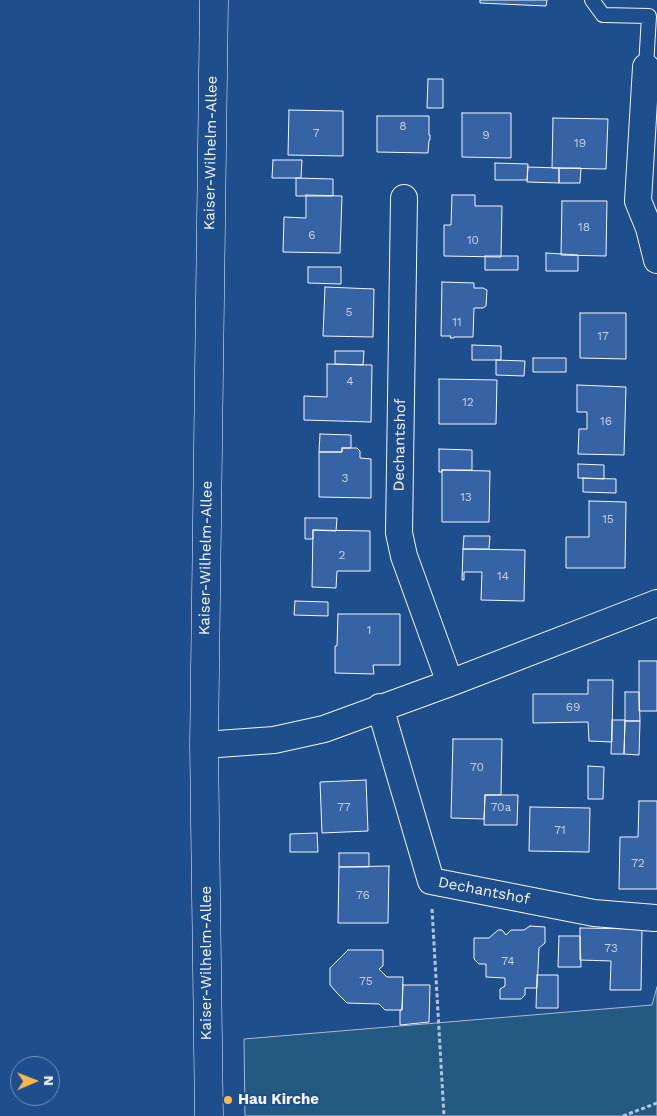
<!DOCTYPE html>
<style>
body{margin:0}
#map{position:relative;width:657px;height:1116px;overflow:hidden;background:#1f4e8c;font-family:"Work Sans",sans-serif}
canvas{display:block}
.north{position:absolute;left:10px;top:1056px;width:50px;height:50px;box-sizing:border-box;background:#1f4e8c;border:1px solid #7391ba;border-radius:50%;rotate:89deg;font-size:14px;font-weight:700;line-height:20px;text-align:center;color:#f2f6ff}
.north::after{content:'';display:block;margin:auto;width:18px;height:22px;background:#ffb74d;clip-path:polygon(50% 0,100% 100%,50% 72%,0 100%)}
</style>
<div id="map">
<canvas width="657" height="1116"></canvas>
<div class="north">N</div>
</div>
<script>
const ctx = document.querySelector('canvas').getContext('2d');
ctx.lineJoin = 'round';
function fill(path, color) { ctx.fillStyle = color; ctx.fill(path, 'evenodd'); }
const poly = rows => new Path2D(rows.map(r => 'M' + r).join(''));
function strokePath(path, color, width, dash) { ctx.strokeStyle = color; ctx.lineWidth = width; ctx.lineCap = dash ? 'butt' : 'round'; ctx.setLineDash(dash || []); ctx.stroke(path); }
function drawText(font, color, halo, rows, align = 'center') {
  ctx.font = font + ' "Work Sans",sans-serif'; ctx.lineWidth = 4; ctx.setLineDash([]); ctx.textBaseline = 'middle'; ctx.strokeStyle = halo; ctx.fillStyle = color; for (const [text, x, y, turn = 0] of rows) {
    ctx.save(); ctx.translate(x, y); ctx.rotate((+turn || 0) * Math.PI / 180); ctx.textAlign = isNaN(turn) ? turn : align; if (halo) ctx.strokeText(text, 0, 0); ctx.fillText(text, 0, 0); ctx.restore();
  }
}
const green = poly([
 [657,987,657,1116,245,1116,244,1039,652,1005,657,987]
]);
fill(green, '#245a82');
strokePath(green, '#a8bbd7', 1);
const building = poly([
 [480,0,547,0,546,6,480,3,480,0],
 [428,79,443,79,443,108,427,108,428,79],
 [289,110,343,111,343,156,288,155,289,110],
 [462,113,511,113,511,158,462,157,462,113],
 [377,116,429,116,429,135,430,135,430,140,429,140,428,153,377,152,377,116],
 [553,118,608,119,606,169,552,168,553,118],
 [273,160,302,160,301,178,272,178,273,160],
 [495,163,528,164,527,180,495,180,495,163],
 [528,167,559,168,559,183,527,182,528,167],
 [559,168,581,168,580,183,559,183,559,168],
 [296,178,333,179,333,196,296,196,296,178],
 [306,195,342,196,340,253,283,252,284,217,306,218,306,195],
 [452,195,475,195,475,206,502,206,501,257,444,256,444,225,451,225,452,195],
 [562,201,607,201,606,256,561,255,562,201],
 [546,253,578,255,578,271,546,271,546,253],
 [485,256,518,256,518,270,485,270,485,256],
 [308,267,341,267,341,284,308,283,308,267],
 [442,282,474,283,474,288,483,288,487,290,486,306,483,308,474,308,473,337,454,337,454,338,450,338,451,336,441,336,442,282],
 [325,287,374,289,373,337,323,336,325,287],
 [580,313,626,313,626,359,580,358,580,313],
 [472,345,501,346,501,360,472,360,472,345],
 [335,351,364,351,363,365,335,364,335,351],
 [533,358,566,358,566,372,533,372,533,358],
 [496,360,525,361,524,376,496,375,496,360],
 [327,364,372,365,371,422,304,420,304,396,327,397,327,364],
 [439,379,497,380,496,424,439,424,439,379],
 [577,385,626,387,624,455,578,454,579,429,587,429,587,412,577,412,577,385],
 [320,434,351,435,351,448,342,448,342,452,319,452,320,434],
 [342,448,357,448,360,451,360,458,371,459,371,498,319,497,319,452,342,452,342,448],
 [439,449,472,450,472,470,442,470,442,472,439,472,439,449],
 [578,464,604,465,604,479,578,478,578,464],
 [442,470,490,471,489,522,442,522,442,470],
 [583,478,616,479,616,493,583,492,583,478],
 [589,501,626,502,625,568,566,568,566,537,589,537,589,501],
 [305,518,337,518,336,531,313,530,313,539,305,539,305,518],
 [313,530,370,531,370,571,337,571,336,588,312,587,313,530],
 [464,536,490,536,489,549,463,549,464,536],
 [463,549,525,550,524,601,481,600,482,572,464,572,464,580,462,580,463,549],
 [295,601,328,602,328,616,294,615,295,601],
 [338,614,400,614,400,665,373,665,374,674,335,673,335,646,337,646,338,614],
 [639,661,657,661,657,711,639,711,639,661],
 [588,680,613,680,612,742,589,741,588,722,533,723,533,694,588,694,588,680],
 [625,692,639,692,640,721,625,721,625,692],
 [612,720,625,720,624,754,611,754,612,720],
 [625,721,640,721,639,755,624,754,625,721],
 [453,739,502,739,501,795,485,795,484,819,451,818,453,739],
 [588,766,604,767,603,799,588,799,588,766],
 [366,780,368,831,322,833,320,782,366,780],
 [485,795,518,795,517,825,484,825,485,795],
 [639,801,657,801,657,889,619,889,620,837,638,837,639,801],
 [530,807,590,808,589,852,529,851,530,807],
 [317,833,318,852,290,852,290,834,317,833],
 [339,853,369,853,369,867,339,867,339,853],
 [389,866,388,923,338,923,339,867,389,866],
 [530,926,545,927,545,943,539,948,537,988,525,988,525,995,521,999,500,999,500,989,505,986,505,978,486,977,486,964,479,964,474,959,474,938,489,938,498,930,502,930,506,935,511,930,524,930,530,926],
 [580,928,642,929,641,990,610,990,611,961,580,960,580,928],
 [559,936,580,936,581,967,558,967,559,936],
 [348,950,383,950,383,966,379,969,387,977,403,977,402,1010,385,1010,379,1004,347,1003,337,993,330,985,330,968,348,950],
 [537,975,558,975,558,1008,536,1008,537,975],
 [403,985,430,985,429,1022,400,1025,400,1010,402,1010,403,985]
]);
fill(building, '#3563a3');
strokePath(building, '#f2f6ff', 1);
const lane = poly([
 [592,0,603,15,649,16,646,67]
]);
const street = poly([
 [646,67,638,201,649,228,657,260],
 [404,198,399,533,404,556,450,683],
 [380,707,431,881,594,913,655,918],
 [204,745,274,740,324,729,450,683,657,603]
]);
const secondary = poly([
 [209,1116,204,745,214,0]
]);
strokePath(lane, '#f2f6ff', 16);
strokePath(street, '#f2f6ff', 28);
strokePath(secondary, '#f2f6ff', 29);
strokePath(poly([
 [432,909,444,1116],
 [623,1116,657,1103]
]), '#b3c4dc', 3, [4, 2.5]);
strokePath(lane, '#1f4e8c', 14);
strokePath(street, '#1f4e8c', 26);
strokePath(secondary, '#1f4e8c', 28);
for (const [x, y, r, color] of [
 [228,1100,5,"#ffb74d"]
]) { const dot = new Path2D(); dot.arc(x, y, r, 0, 2 * Math.PI); ctx.fillStyle = color; ctx.fill(dot); strokePath(dot, '#1f4e8c', 2); }
drawText('12px', '#c3d1e8', null, [
 ["8",403,126],
 ["7",316,133],
 ["9",486,135],
 ["19",580,143],
 ["18",584,227],
 ["6",312,235],
 ["10",473,240],
 ["5",349,312],
 ["11",457,322],
 ["17",603,336],
 ["4",350,381],
 ["12",468,402],
 ["16",606,421],
 ["3",345,478],
 ["13",466,497],
 ["15",608,519],
 ["2",342,555],
 ["14",503,576],
 ["1",369,630],
 ["69",573,707],
 ["70",477,767],
 ["77",344,807],
 ["70a",501,807],
 ["71",560,830],
 ["72",638,863],
 ["76",363,895],
 ["73",611,948],
 ["74",508,961],
 ["75",366,981]
]);
drawText('15px', '#f2f6ff', '#1f4e8c', [
 ["Kaiser-Wilhelm-Allee",211,153,-89],
 ["Dechantshof",400,445,-89],
 ["Kaiser-Wilhelm-Allee",206,558,-89],
 ["Dechantshof",484,891,11],
 ["Kaiser-Wilhelm-Allee",207,963,-90]
]);
drawText('bold 15px', '#f2f6ff', '#1f4e8c', [
 ["Hau Kirche",238,1100]
], 'left');
</script>
